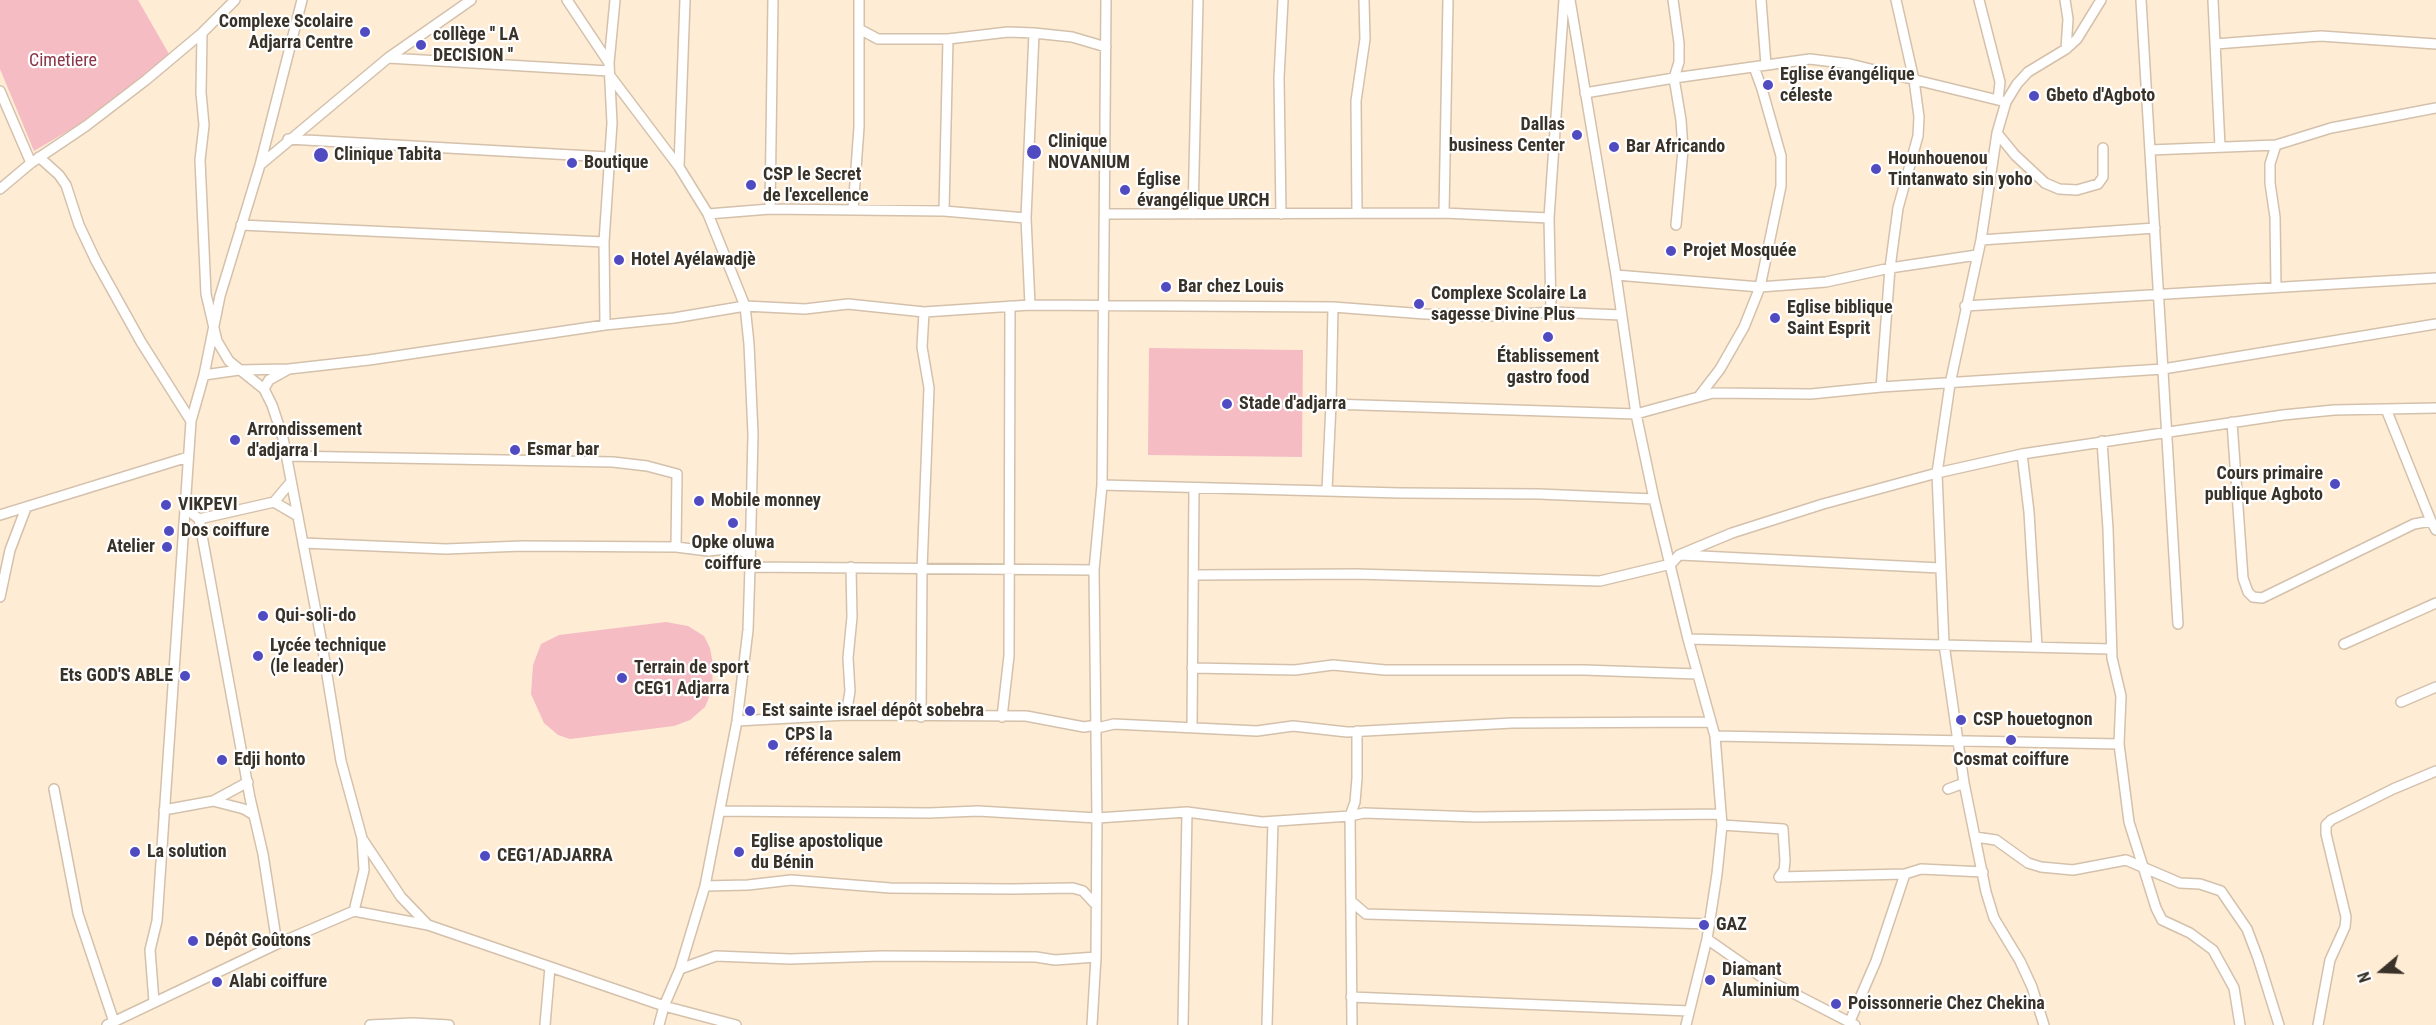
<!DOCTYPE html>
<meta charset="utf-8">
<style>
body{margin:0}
#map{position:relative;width:2436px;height:1025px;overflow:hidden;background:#ffecd5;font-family:"Roboto Condensed",sans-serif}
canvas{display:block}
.north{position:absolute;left:2352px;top:941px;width:60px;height:60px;-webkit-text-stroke:4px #fff;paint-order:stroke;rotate:251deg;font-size:16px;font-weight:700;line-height:24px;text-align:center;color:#393229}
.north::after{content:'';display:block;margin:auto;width:21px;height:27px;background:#393229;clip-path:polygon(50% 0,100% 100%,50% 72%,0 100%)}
</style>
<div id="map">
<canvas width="2436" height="1025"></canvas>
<div class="north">N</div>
</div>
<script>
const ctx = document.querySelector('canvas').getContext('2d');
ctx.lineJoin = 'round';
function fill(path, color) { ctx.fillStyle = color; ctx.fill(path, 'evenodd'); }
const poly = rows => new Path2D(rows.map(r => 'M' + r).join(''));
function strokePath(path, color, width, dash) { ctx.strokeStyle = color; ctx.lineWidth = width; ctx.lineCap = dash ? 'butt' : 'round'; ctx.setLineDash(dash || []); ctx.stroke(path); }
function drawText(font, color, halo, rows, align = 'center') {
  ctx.font = font + ' "Roboto Condensed",sans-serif'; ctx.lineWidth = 4.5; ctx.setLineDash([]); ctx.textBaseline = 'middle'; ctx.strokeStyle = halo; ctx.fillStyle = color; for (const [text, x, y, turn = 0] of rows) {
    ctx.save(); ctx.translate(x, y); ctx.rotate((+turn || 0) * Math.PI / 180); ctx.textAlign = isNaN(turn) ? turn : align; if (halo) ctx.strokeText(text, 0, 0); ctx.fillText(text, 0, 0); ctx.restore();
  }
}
fill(poly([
 [0,0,138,0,169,54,95,115,34,151,0,69],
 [1149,348,1303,350,1302,457,1148,455],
 [666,622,688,626,704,636,710,648,713,664,712,690,705,707,690,720,674,726,570,739,558,735,544,723,531,694,533,665,541,644,559,635]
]), '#f5bcc3');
const minor = poly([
 [567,0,609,63],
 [1570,0,1616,275,1636,414,1654,499,1688,639,1715,736,1722,825,1717,874,1707,939,1686,1025],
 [1673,0,1679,43,1679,62,1674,78,1681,120,1683,150,1676,225],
 [1761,0,1766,65],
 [1979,0,2000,82,1998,100],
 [2065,0,2068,19,2066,49],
 [2141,0,2178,624],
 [2213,0,2220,147],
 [861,30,878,39,948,39,1008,32,1034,33,1072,37,1106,47],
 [202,33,201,93,204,125,200,160,206,294,217,341,229,361,264,389,272,405,283,438,321,638,341,761,362,838,364,870,354,911],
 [2215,44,2321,36,2436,44],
 [388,58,609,71],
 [611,77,679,167,708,214,745,306,749,344,753,434,750,567,748,630,737,721,705,886,680,969,664,1006,659,1025],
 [0,91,31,163],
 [1585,93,1674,78,1810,59,1850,64,2006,102],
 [1997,133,2015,155,2045,183,2059,189,2077,190,2098,184,2103,177,2103,148],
 [288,139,608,157],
 [2150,150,2276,145],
 [39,157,59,175,66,185,79,225,96,261,141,342,191,421],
 [260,165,388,58,471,0],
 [679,167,685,0],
 [0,189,31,163,86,126,146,80,202,33,235,0],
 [770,209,773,0],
 [853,210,859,127,859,0],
 [944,211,948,39],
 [1357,213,1356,101,1365,39,1364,0],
 [1444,213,1448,0],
 [708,214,770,209,944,211,1026,218],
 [1106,214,1444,213,1549,218],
 [1193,214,1198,0],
 [1281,214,1279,78,1283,0],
 [241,225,604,242],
 [1981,240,2155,228],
 [1616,275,1760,287,1826,282,1890,268,1977,255],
 [2276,287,2275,217,2270,183,2270,164,2276,145,2331,128,2436,108],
 [1030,305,1026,218,1034,33],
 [1965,306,2436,278],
 [1551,312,1549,218,1564,0],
 [605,325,604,242,612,123,609,63,615,0],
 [204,375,239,370,289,369,369,360,605,325,674,318,745,306,805,309,848,304,924,312,1030,305,1333,307,1425,314,1496,316,1551,312,1621,315],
 [1881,387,1890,268,1898,208,1918,136,1919,117,1914,80,1896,0],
 [264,389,269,380,287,370],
 [1700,395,1720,369,1744,327,1760,287,1781,186,1781,156,1762,89,1754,67],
 [1331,404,1636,414,1713,393,1811,394,1881,387,2163,369,2436,324],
 [2386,409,2431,521],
 [2232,422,2243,578,2248,592,2253,597,2262,598,2414,524,2431,521,2436,530],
 [2102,441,2108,529,2112,658,2121,696,2119,744,2129,822,2156,908,2162,920,2190,933,2213,950,2234,988,2240,1025],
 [2022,454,2029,512,2037,647],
 [286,456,613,462,647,466,677,474,676,547],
 [1102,485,1400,493,1539,494,1654,499],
 [1327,490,1331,404,1333,307],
 [274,502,298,516],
 [185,508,199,519,274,502,290,483],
 [0,515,188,457],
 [199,519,250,798,263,854,277,944],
 [303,543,446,549,522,546,676,547,708,551,735,548,750,555],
 [1681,555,1940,568],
 [750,567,1094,570],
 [1195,575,1356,574,1600,581,1671,564,1679,555,1732,533,1823,504,1937,473,2022,454,2283,415,2334,410,2436,408],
 [0,597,10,550,26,508],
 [1688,639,2111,649],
 [2344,644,2436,603],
 [1192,668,1295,670,1333,665,1385,670,1584,670,1697,674],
 [2401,702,2436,687],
 [846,715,850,691,848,658,852,617,851,567],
 [921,717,922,569,929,388,922,347,924,312],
 [1002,717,1009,656,1010,306],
 [737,721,846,715,1026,716,1084,727,1097,725],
 [1192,727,1194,489],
 [1097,728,1114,724,1257,731,1293,726,1347,732,1512,723,1710,722],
 [1715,736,2119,744],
 [54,789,78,914,114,1022],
 [1948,789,1964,783],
 [213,801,248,782],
 [164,810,213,801,244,809,254,815],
 [721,811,929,813,978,811,1097,818,1187,812,1262,822,1350,816,1364,813,1476,817,1719,814],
 [1722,825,1783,829,1785,861,1784,870,1779,877,1905,874,1921,869,1983,872],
 [1975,837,1996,840,2028,863,2041,867,2073,870,2126,860,2180,883,2200,884,2221,891,2247,929,2258,958,2279,1025],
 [363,840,401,897,428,925],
 [705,886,748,885,791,880,890,888,1012,889,1073,888,1083,891,1096,905],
 [1352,902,1366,914,1710,924],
 [1707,939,1760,976,1855,1025],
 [680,969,716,956,790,959,882,956,1036,957,1055,960,1096,957],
 [1351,997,1689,1011],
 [154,1002,150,950,157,921,191,421,204,375,220,296,260,165,302,0],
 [1850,1021,1876,961,1905,874],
 [107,1025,277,944,354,911,428,925,664,1006,736,1025],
 [370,1025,413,1023,449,1025],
 [545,1025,550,967],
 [1092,1025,1096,957,1097,818,1094,570,1102,485,1106,0],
 [1183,1025,1187,812],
 [1267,1025,1273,822],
 [1352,1025,1350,816,1355,802,1357,778,1357,731],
 [2044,1025,2032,987,2020,961,1994,918,1986,892,1964,783,1944,644,1937,473,1950,384,1981,240,1997,133,2006,102,2017,84,2028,72,2066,49,2077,39,2101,0],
 [2318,1025,2330,960,2345,927,2346,917,2326,834,2326,825,2331,820,2393,789,2436,771]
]);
strokePath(minor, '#d4c1ac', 12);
strokePath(minor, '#fff', 9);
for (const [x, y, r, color] of [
 [365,32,6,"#514bc2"],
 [421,45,6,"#514bc2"],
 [1768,85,6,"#514bc2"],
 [2034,96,6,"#514bc2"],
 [1577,135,6,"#514bc2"],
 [1614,147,6,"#514bc2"],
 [1034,152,8,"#514bc2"],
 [321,155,8,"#514bc2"],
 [572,163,6,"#514bc2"],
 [1876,169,6,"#514bc2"],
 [751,185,6,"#514bc2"],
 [1125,190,6,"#514bc2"],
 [1671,251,6,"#514bc2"],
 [619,260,6,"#514bc2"],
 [1166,287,6,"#514bc2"],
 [1419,304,6,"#514bc2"],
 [1775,318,6,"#514bc2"],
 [1548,337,6,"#514bc2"],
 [1227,404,6,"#514bc2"],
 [235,440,6,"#514bc2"],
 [515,450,6,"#514bc2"],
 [2335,484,6,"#514bc2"],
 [699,501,6,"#514bc2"],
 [166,505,6,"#514bc2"],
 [733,523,6,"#514bc2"],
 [169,531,6,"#514bc2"],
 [167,547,6,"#514bc2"],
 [263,616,6,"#514bc2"],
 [258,656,6,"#514bc2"],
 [185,676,6,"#514bc2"],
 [622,678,6,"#514bc2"],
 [750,711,6,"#514bc2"],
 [1961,720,6,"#514bc2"],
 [2011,740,6,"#514bc2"],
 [773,745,6,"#514bc2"],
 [222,760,6,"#514bc2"],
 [135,852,6,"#514bc2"],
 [739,852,6,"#514bc2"],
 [485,856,6,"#514bc2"],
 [1704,925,6,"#514bc2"],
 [193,941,6,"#514bc2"],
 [1710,980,6,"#514bc2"],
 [217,982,6,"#514bc2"],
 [1836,1004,6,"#514bc2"]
]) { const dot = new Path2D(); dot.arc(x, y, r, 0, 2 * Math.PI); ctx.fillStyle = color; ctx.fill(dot); strokePath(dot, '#fff', 2); }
drawText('bold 18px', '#393229', '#fff', [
 ["Complexe Scolaire",353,22,"right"],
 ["Adjarra Centre",353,43,"right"],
 ["collège '' LA",433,35],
 ["DECISION ''",433,56],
 ["Eglise évangélique",1780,75],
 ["céleste",1780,96],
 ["Gbeto d'Agboto",2046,96],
 ["Dallas",1565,125,"right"],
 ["business Center",1565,146,"right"],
 ["Clinique",1048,142],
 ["NOVANIUM",1048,163],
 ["Bar Africando",1626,147],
 ["Clinique Tabita",334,155],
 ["Hounhouenou",1888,159],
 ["Tintanwato sin yoho",1888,180],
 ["Boutique",584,163],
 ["CSP le Secret",763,175],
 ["de l'excellence",763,196],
 ["Église",1137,180],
 ["évangélique URCH",1137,201],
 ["Projet Mosquée",1683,251],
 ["Hotel Ayélawadjè",631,260],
 ["Bar chez Louis",1178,287],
 ["Complexe Scolaire La",1431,294],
 ["sagesse Divine Plus",1431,315],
 ["Eglise biblique",1787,308],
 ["Saint Esprit",1787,329],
 ["Établissement",1548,357,"center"],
 ["gastro food",1548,378,"center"],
 ["Stade d'adjarra",1239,404],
 ["Arrondissement",247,430],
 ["d'adjarra I",247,451],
 ["Esmar bar",527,450],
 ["Cours primaire",2323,474,"right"],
 ["publique Agboto",2323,495,"right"],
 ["Mobile monney",711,501],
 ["VIKPEVI",178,505],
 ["Dos coiffure",181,531],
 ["Opke oluwa",733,543,"center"],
 ["coiffure",733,564,"center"],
 ["Atelier",155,547,"right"],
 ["Qui-soli-do",275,616],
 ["Lycée technique",270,646],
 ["(le leader)",270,667],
 ["Terrain de sport",634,668],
 ["CEG1 Adjarra",634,689],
 ["Ets GOD'S ABLE",173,676,"right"],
 ["Est sainte israel dépôt sobebra",762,711],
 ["CSP houetognon",1973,720],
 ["CPS la",785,735],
 ["référence salem",785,756],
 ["Edji honto",234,760],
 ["Cosmat coiffure",2011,760,"center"],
 ["Eglise apostolique",751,842],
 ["du Bénin",751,863],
 ["La solution",147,852],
 ["CEG1/ADJARRA",497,856],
 ["GAZ",1716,925],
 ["Dépôt Goûtons",205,941],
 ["Diamant",1722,970],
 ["Aluminium",1722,991],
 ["Alabi coiffure",229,982],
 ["Poissonnerie Chez Chekina",1848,1004]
], 'left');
drawText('18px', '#8a3446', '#fff', [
 ["Cimetiere",63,61]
]);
</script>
